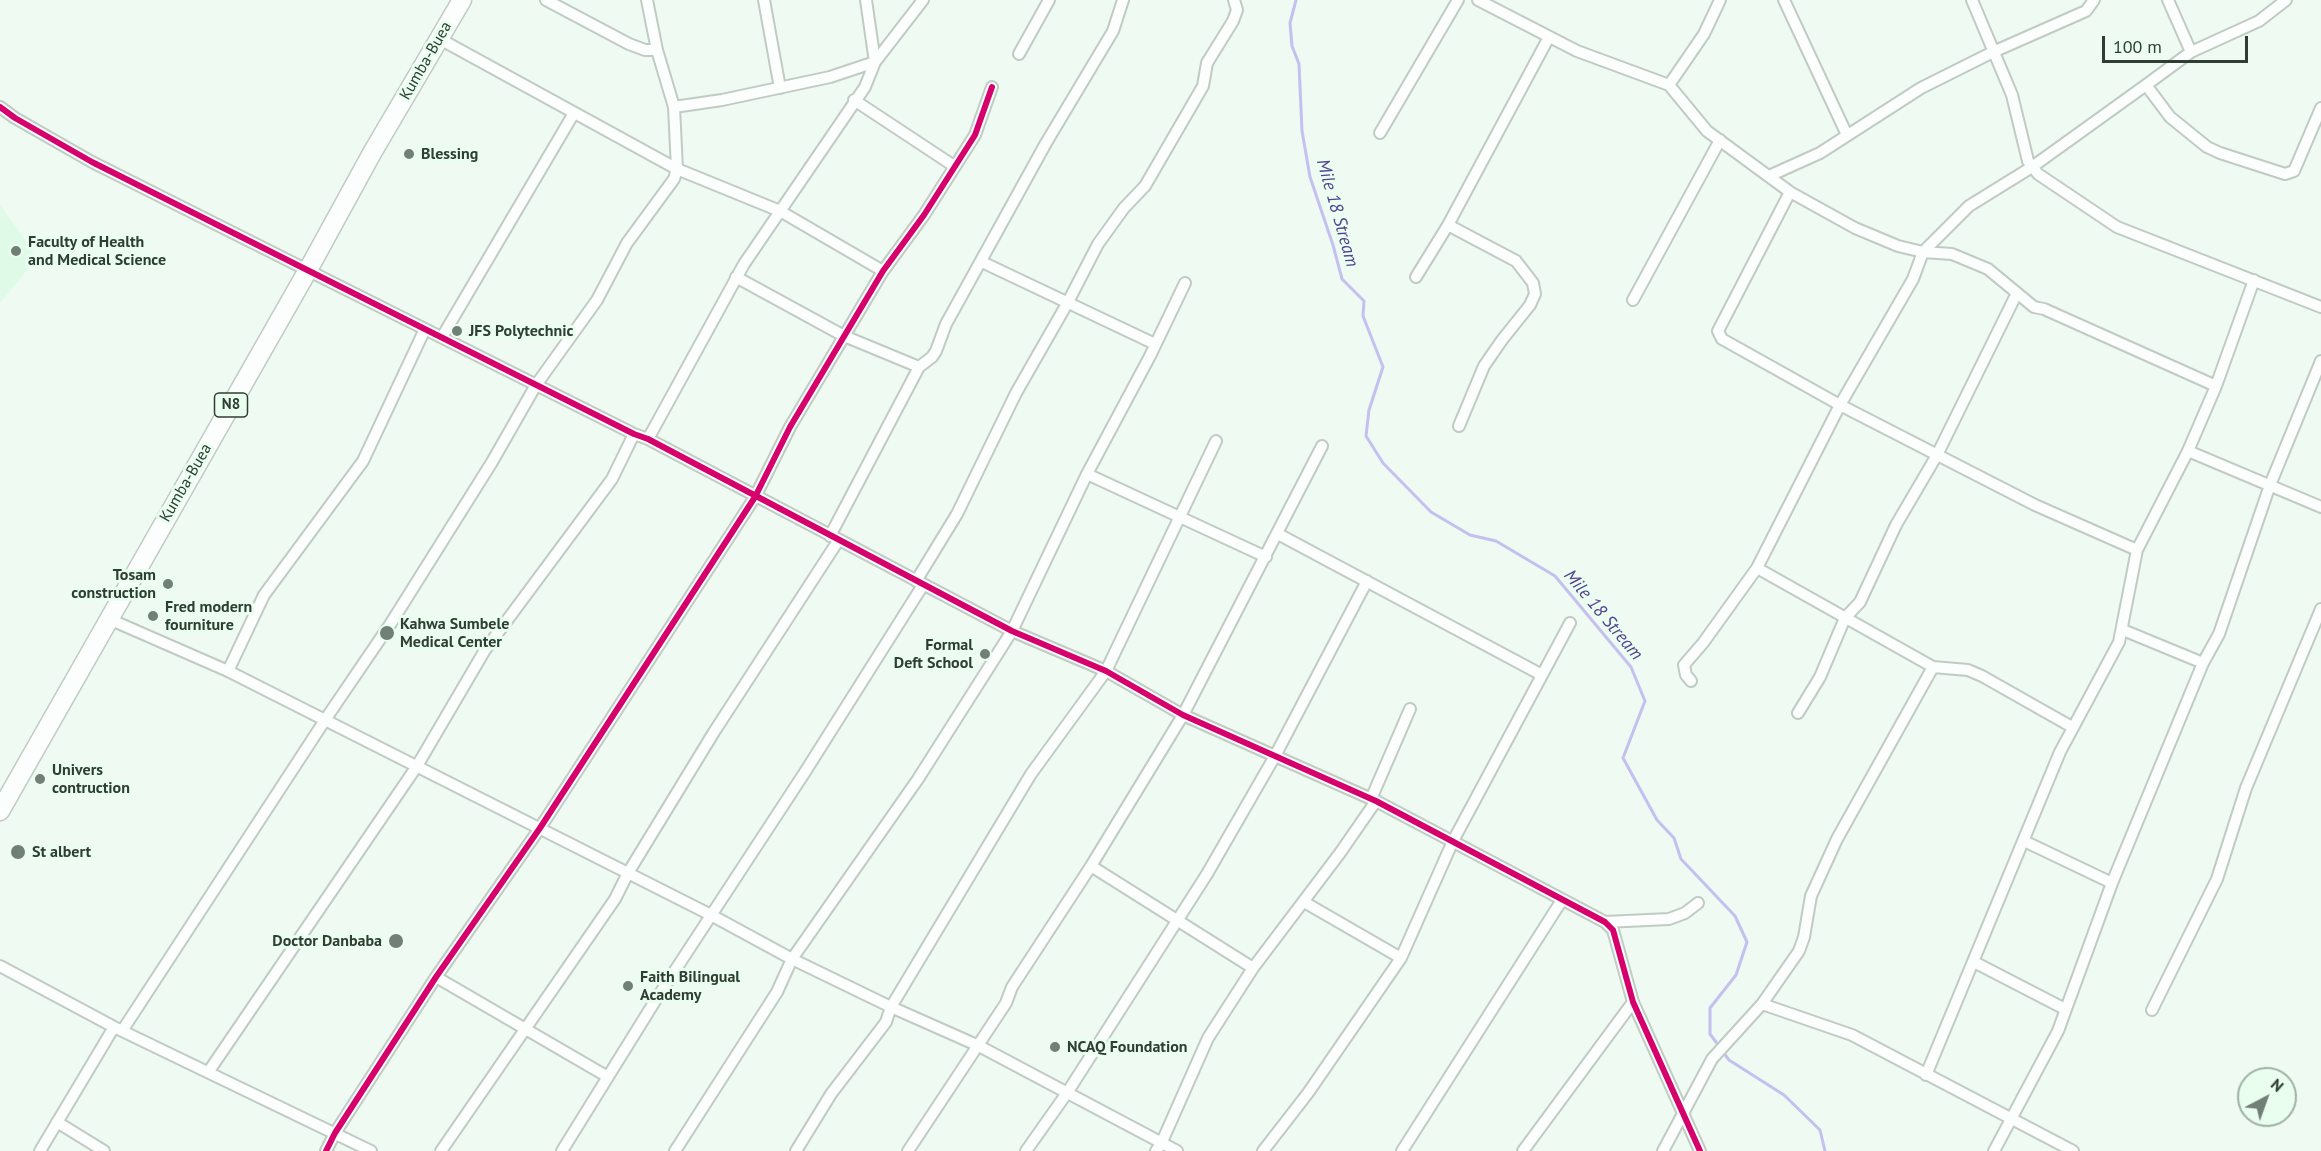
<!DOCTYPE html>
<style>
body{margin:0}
#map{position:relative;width:2321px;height:1151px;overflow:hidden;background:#eefaf2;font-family:"PT Sans",sans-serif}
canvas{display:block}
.north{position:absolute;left:2237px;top:1067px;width:60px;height:60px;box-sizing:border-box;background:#eafef0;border:2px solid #a0b1a5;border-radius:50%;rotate:41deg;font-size:16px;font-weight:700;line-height:24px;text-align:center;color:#303d34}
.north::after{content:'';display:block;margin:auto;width:21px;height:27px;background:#727f76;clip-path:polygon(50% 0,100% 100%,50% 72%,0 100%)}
.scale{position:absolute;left:2102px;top:36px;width:146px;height:27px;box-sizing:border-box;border:3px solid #303d34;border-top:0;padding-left:8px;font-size:18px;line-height:21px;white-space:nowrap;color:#303d34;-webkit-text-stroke:4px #eafef0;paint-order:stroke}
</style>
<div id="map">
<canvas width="2321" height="1151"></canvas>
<div class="north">N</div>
<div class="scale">100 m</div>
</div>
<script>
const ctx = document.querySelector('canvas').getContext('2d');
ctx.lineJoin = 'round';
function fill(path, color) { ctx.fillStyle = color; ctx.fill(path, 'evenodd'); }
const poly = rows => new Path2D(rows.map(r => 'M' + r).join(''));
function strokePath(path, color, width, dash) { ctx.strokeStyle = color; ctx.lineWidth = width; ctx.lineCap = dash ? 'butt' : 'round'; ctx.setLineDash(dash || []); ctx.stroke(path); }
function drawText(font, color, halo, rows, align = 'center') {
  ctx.font = font + ' "PT Sans",sans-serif'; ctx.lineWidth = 6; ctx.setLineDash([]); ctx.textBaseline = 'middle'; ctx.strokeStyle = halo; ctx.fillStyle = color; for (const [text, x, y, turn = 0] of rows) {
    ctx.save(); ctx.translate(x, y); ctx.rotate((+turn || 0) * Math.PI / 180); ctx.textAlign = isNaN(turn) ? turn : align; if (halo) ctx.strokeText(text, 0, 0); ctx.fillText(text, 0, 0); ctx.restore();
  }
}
fill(poly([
 [0,205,31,248,33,254,28,269,0,303]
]), '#dffbe8');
strokePath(poly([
 [1296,0,1290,23,1292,46,1299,64,1302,131,1310,177,1333,245,1342,279,1364,301,1363,316,1383,367,1369,410,1366,436,1383,463,1431,512,1470,535,1496,541,1555,576,1631,667,1645,701,1623,758,1657,820,1674,838,1681,859,1735,916,1747,942,1736,975,1710,1008,1710,1034,1719,1046],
 [1723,1052,1729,1060,1784,1095,1820,1130,1825,1151]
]), '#c5c0ef', 3);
const minor = poly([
 [546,0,629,44,645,50,657,50],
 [764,0,780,88],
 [1478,0,1577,51,1669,85],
 [1720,0,1704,34,1669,85,1707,131,1790,192,1855,228,1898,246,1923,252,1952,254,1988,269,2034,307,2044,309,2216,386],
 [1784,0,1847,135],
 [1972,0,2012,95,2028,161,2038,174,2117,227,2321,307],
 [2168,0,2191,52],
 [2286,0,2259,21,2191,52,2146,85,2170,117,2207,147,2220,153,2285,174,2294,171,2321,108],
 [438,38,677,169,780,211,883,271],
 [1019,54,1049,0],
 [854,100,954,166],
 [0,107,15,118,92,162,634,434,648,439,1012,631,1106,671,1183,715,1376,801,1605,922,1613,930,1633,1002,1700,1151],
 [674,107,722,100,830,77,875,62,923,0],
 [1380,133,1458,0],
 [1769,176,1820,153,1921,88,1993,52,2086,11,2094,0],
 [1790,192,1718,331,1722,339,1840,405,2035,505,2137,550],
 [1448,225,1516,261,1533,283,1535,294,1530,305,1502,340,1484,366,1459,426],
 [982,262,1155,344],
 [736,277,844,336,919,367],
 [1416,277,1448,225,1549,37],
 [1633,300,1720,140],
 [442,337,574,113],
 [648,439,744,264,865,87,875,62,866,0],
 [2188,451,2321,507],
 [1087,474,1266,557],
 [1278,534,1542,675],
 [830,536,919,367,932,357,936,351,946,324,1046,143,1113,31,1123,0],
 [1757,568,1933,667,1968,670,1982,676,2072,727],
 [916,581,957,514,1016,393,1068,302,1098,244,1124,208,1145,186,1203,86,1207,63,1233,21,1237,10,1234,0],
 [109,619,228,671,711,915,792,959,891,1007,979,1046,1177,1151],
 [2123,630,2203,663],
 [228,671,264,595,363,461,425,329],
 [1691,681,1686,675,1684,665,1703,643,1757,568,1840,405,1913,279,1923,252,1969,206,2032,167,2146,85],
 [1798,713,1820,677,1845,618,1860,602,1896,525,1937,455,2017,293],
 [1371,799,1410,709],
 [2024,841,2112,883],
 [1091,866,1253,968],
 [1304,902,1401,958],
 [1605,922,1669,919,1685,913,1698,903],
 [1974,962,2065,1009],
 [0,966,114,1027,371,1151],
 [436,977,608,1077],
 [1762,1004,1799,951,1804,937,1811,896,1837,839,1933,667],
 [2152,1010,2217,879,2246,788,2321,609],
 [122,1031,325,720,391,623,492,462,536,385,597,300,627,243,674,179,677,169,674,107,657,50,647,0],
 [209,1071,417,766,485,650,612,479,634,434],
 [1926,1075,2060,752,2119,642,2137,550,2188,451,2216,386,2254,280],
 [57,1122,104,1151],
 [40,1151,114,1027],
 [326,1151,335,1133,436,977,540,828,755,497,790,427,883,271,924,215,975,135,992,87],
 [441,1151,615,899,628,873,714,732,838,541],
 [562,1151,655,1001,805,772,923,585],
 [675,1151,777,992,792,959,918,779,1012,631,1087,474,1150,356,1185,283],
 [796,1151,831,1094,886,1022,891,1007,1031,774,1106,671,1216,441],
 [908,1151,1006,1003,1012,987,1091,866,1183,715,1322,446],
 [1026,1151,1067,1093,1207,874,1275,756,1367,581],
 [1156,1151,1161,1144,1208,1038,1253,968,1340,853,1376,801],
 [1263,1151,1308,1093,1401,958,1453,841,1570,623],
 [1402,1151,1562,900],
 [1523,1151,1633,1002],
 [1663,1151,1712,1059,1762,1004,1852,1035,2073,1151],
 [1994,1151,2058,1031,2112,883,2203,663,2219,634,2270,485,2321,361]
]);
const trunk = poly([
 [0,811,308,270,372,153,462,0]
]);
strokePath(minor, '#c0cbc4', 14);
strokePath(trunk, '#c0cbc4', 21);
strokePath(minor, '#fcfefd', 10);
strokePath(trunk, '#fcfefd', 18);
strokePath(poly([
 [0,107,15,118,92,162,634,434,648,439,1012,631,1106,671,1183,715,1376,801,1605,922,1613,930,1633,1002,1700,1151],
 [326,1151,335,1133,436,977,540,828,755,497,790,427,883,271,924,215,975,135,992,87]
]), '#d6006c', 6);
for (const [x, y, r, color] of [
 [409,154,6,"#727f76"],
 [16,251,6,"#727f76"],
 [457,331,6,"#727f76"],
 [168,584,6,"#727f76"],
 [153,616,6,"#727f76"],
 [387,633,8,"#727f76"],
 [985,654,6,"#727f76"],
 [40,779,6,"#727f76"],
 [18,852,8,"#727f76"],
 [396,941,8,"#727f76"],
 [628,986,6,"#727f76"],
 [1055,1047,6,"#727f76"]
]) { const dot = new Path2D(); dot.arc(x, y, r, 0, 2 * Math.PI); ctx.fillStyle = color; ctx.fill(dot); strokePath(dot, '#eafef0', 2); }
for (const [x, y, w] of [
 [231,405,33]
]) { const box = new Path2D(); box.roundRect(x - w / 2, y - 12, w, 24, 4.5); ctx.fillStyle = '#eafef0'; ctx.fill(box); strokePath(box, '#303d34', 1.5); }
drawText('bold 15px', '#303d34', null, [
 ["N8",231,405]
]);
drawText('16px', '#303d34', '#eafef0', [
 ["Kumba-Buea",426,61,-60],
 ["Kumba-Buea",186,483,-60]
]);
drawText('bold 16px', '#303d34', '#eafef0', [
 ["Blessing",421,154],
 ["Faculty of Health",28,242],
 ["and Medical Science",28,260],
 ["JFS Polytechnic",469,331],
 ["Tosam",156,575,"right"],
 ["construction",156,593,"right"],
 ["Fred modern",165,607],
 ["fourniture",165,625],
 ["Kahwa Sumbele",400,624],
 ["Medical Center",400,642],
 ["Formal",973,645,"right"],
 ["Deft School",973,663,"right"],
 ["Univers",52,770],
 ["contruction",52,788],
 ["St albert",32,852],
 ["Doctor Danbaba",382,941,"right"],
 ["Faith Bilingual",640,977],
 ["Academy",640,995],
 ["NCAQ Foundation",1067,1047]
], 'left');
drawText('italic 18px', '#554093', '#eafef0', [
 ["Mile 18 Stream",1337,213,74],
 ["Mile 18 Stream",1603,615,50]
]);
</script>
